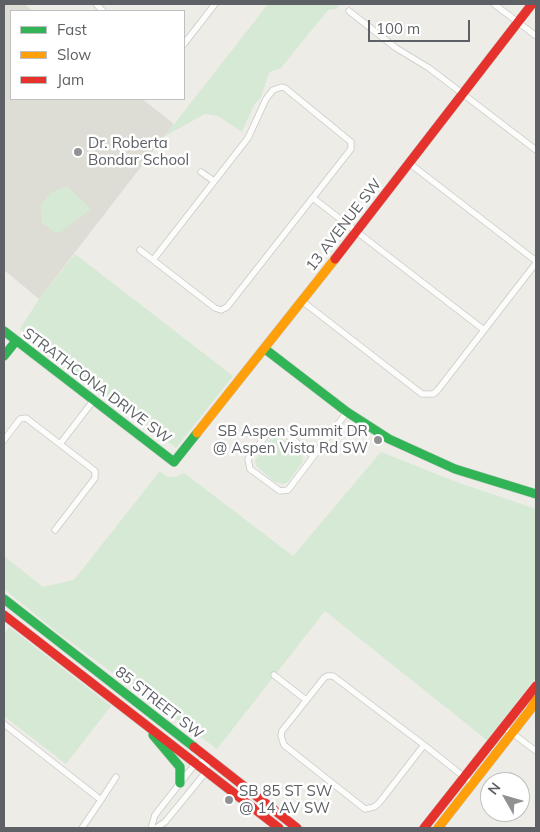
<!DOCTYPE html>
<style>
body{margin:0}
#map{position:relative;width:540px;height:832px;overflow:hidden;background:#edece7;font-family:Mulish,sans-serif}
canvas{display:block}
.frame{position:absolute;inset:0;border:5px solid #5d6065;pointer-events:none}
.legend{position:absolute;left:10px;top:10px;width:175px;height:90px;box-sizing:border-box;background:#fff;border:1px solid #bebfc1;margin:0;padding:6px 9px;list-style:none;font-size:15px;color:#5d6065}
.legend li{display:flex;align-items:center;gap:10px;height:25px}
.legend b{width:25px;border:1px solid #bebfc1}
.north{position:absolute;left:480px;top:772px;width:50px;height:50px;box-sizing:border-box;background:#fff;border:1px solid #bebfc1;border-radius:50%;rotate:308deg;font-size:14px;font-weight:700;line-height:20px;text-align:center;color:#5d6065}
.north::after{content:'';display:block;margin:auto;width:18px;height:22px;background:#8f9192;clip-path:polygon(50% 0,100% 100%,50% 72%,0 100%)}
.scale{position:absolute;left:368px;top:20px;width:102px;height:22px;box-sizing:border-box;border:2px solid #5d6065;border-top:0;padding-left:6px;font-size:15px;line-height:18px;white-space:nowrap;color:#5d6065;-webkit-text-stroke:4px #fff;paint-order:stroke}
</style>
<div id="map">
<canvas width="540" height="832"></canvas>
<div class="frame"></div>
<ul class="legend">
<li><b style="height:6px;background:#30b455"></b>Fast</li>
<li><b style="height:6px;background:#ff9f0a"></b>Slow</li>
<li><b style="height:6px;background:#e5322d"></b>Jam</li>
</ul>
<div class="north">N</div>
<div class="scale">100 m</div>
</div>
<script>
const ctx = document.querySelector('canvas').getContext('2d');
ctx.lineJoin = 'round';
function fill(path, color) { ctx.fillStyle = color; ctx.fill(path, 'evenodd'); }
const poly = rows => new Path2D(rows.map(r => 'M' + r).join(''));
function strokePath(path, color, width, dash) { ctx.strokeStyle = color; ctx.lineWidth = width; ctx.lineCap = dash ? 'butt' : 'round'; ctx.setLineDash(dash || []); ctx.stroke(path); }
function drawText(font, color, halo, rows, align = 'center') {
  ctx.font = font + ' Mulish,sans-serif'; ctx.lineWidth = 5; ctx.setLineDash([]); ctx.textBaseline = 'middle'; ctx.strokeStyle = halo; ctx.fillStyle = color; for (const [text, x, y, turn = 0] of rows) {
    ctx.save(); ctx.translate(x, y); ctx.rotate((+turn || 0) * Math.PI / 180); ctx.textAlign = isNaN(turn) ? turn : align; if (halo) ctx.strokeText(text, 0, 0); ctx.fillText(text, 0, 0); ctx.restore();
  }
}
fill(poly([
 [4,4,24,4,33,11,11,11,11,99,142,99,174,124,39,299,4,270]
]), '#dddcd5');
fill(poly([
 [268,4,339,4,337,9,328,10,280,69,272,71,269,73,261,97,254,105,242,132,218,116,205,114,165,136],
 [67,186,91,209,58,234,42,223,40,206,50,193],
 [75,254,233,376,176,448,20,329,39,299],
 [277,436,280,437,300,452,303,459,302,463,288,482,283,484,275,482,257,467,255,461,269,440],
 [381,452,459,483,536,509,536,677,487,740,325,611,217,749,57,632,4,589,4,553,4,556,43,587,74,580,160,471,167,477,176,477,184,473,293,556],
 [9,627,111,706,66,764,4,716,4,634]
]), '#d5e9d4');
const street = poly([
 [96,4,103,11],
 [494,4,536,36],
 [349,11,396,48,429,68,536,150],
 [184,44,215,4],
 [409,163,536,261],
 [201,172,214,181],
 [313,198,484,330],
 [140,250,153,260,215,308,221,310,227,307,351,149,351,142,285,88,282,87,273,90,266,99,248,138,153,260],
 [302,301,422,394,433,394,437,391,536,263],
 [4,440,20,419,26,418,95,471,95,478,55,530],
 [60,444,93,401],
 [313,456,280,429,270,430,248,459,250,469,280,491,288,490,347,412],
 [274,675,306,700],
 [4,724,101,800,82,828],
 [504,727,536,751],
 [424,745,379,803,374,807,365,809,284,745,281,736,282,731,324,678,327,676,333,676,424,745,473,784],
 [101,800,116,777],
 [151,828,155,815,195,764,208,760],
 [156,828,165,822,206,772,208,760]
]);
const fast = poly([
 [4,331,174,462,197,433],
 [265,349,347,412,389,439,455,469,536,494],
 [4,356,16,341],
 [4,599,194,747],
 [153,735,180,767,180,783]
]);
const slow = poly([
 [197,433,335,259],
 [438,828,530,710,536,700]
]);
const jam = poly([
 [335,259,532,4],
 [4,615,279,828],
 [194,747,297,828],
 [424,828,536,686]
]);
strokePath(street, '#c8c8c8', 7);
strokePath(fast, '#c9c9c9', 10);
strokePath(slow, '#c9c9c9', 10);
strokePath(jam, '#c9c9c9', 10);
strokePath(street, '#fcfcfb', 5.5);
strokePath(fast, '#30b455', 9);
strokePath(slow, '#ff9f0a', 9);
strokePath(jam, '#e5322d', 9);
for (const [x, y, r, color] of [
 [78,152,5,"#8f9192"],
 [378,440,5,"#8f9192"],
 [229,800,5,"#8f9192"]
]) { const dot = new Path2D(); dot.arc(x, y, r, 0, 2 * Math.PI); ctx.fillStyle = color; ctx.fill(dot); strokePath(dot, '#fff', 2); }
drawText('15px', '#5d6065', '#fff', [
 ["Dr. Roberta",88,143],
 ["Bondar School",88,160],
 ["SB Aspen Summit DR",368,431,"right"],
 ["@ Aspen Vista Rd SW",368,448,"right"],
 ["SB 85 ST SW",239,791],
 ["@ 14 AV SW",239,808]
], 'left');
drawText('15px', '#5d6065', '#fff', [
 ["13 AVENUE SW",344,225,-52],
 ["STRATHCONA DRIVE SW",97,386,37],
 ["85 STREET SW",159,703,38]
]);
</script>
